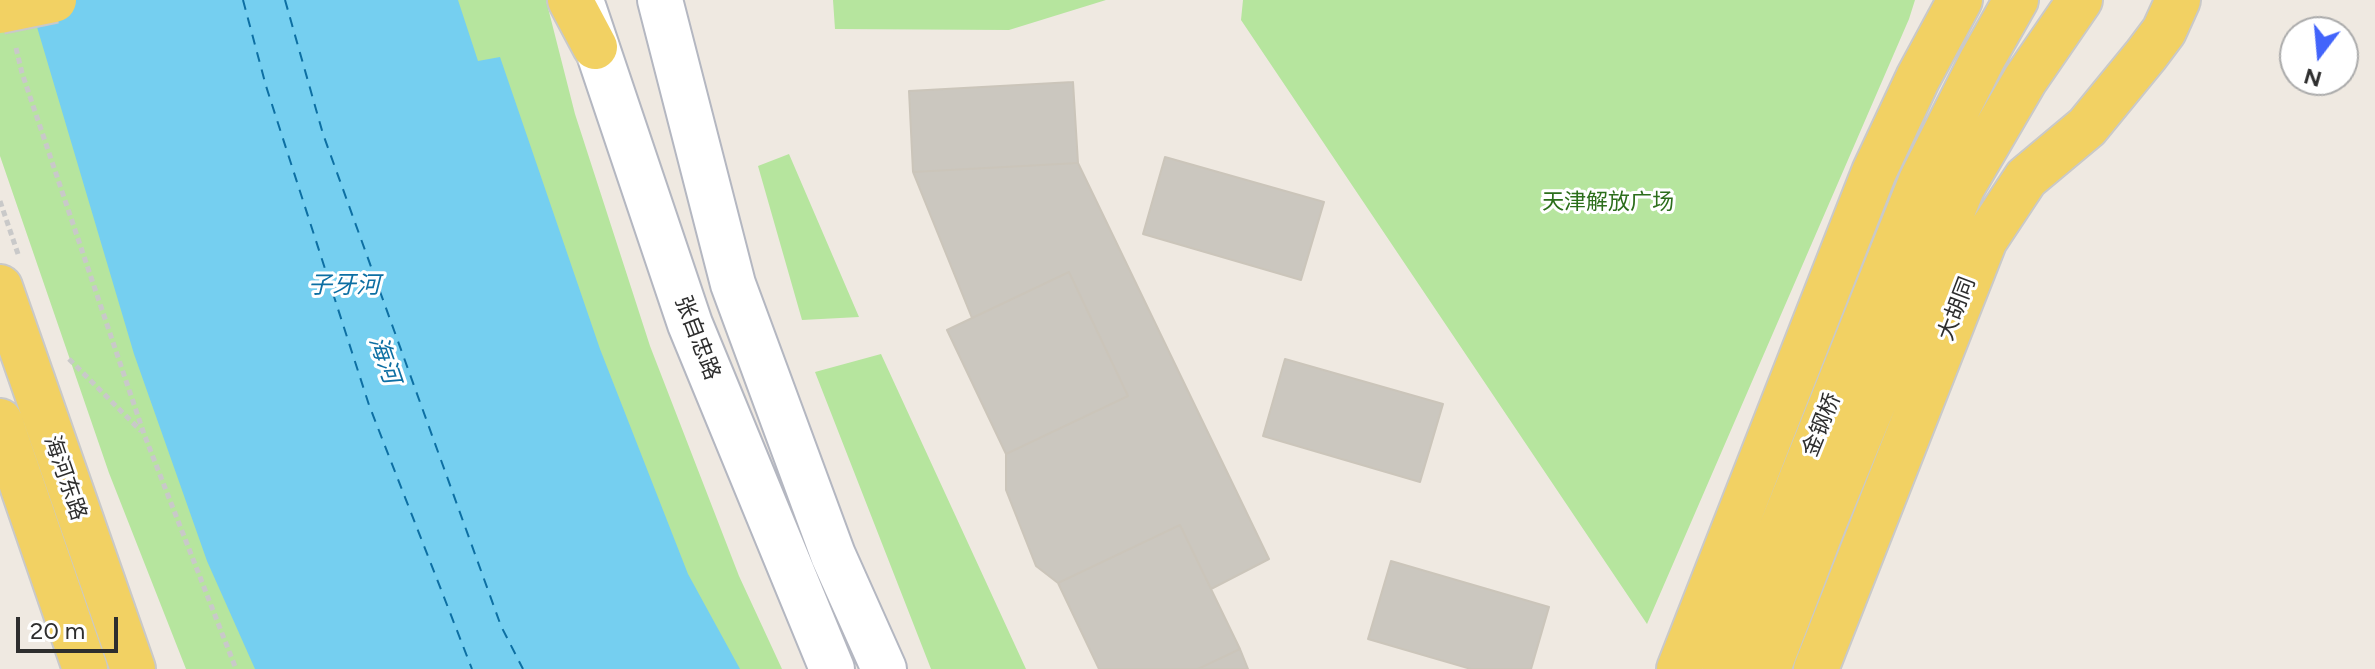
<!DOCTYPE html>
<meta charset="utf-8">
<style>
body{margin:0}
#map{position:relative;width:2375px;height:669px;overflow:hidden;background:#efe9e1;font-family:Figtree,sans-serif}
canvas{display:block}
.north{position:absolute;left:2279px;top:16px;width:80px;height:80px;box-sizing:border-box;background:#fff;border:2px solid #ababab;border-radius:50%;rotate:196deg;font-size:22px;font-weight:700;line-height:32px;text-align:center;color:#2e2e2e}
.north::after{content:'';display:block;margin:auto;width:28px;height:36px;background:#4264fb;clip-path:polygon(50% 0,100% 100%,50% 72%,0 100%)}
.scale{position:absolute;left:16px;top:617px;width:102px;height:36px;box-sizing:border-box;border:4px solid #2e2e2e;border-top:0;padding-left:10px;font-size:24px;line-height:28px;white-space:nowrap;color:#2e2e2e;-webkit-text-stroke:6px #fff;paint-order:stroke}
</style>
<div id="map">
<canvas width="2375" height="669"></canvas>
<div class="north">N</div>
<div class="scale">20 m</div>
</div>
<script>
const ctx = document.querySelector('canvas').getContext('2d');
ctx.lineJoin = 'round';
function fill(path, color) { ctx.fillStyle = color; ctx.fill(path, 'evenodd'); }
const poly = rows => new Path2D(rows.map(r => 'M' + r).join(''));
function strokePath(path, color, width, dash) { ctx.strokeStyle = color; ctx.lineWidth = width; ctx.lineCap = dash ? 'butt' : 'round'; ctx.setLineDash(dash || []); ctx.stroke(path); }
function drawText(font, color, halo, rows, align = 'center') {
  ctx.font = font + ' Figtree,"Noto Sans SC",sans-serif'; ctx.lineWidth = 6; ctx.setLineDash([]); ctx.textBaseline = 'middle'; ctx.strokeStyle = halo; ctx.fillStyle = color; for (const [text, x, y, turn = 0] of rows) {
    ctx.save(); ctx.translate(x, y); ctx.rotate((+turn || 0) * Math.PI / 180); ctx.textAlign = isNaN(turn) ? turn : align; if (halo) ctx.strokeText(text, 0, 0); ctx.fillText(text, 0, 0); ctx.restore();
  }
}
fill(poly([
 [0,0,546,0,575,114,650,346,739,576,782,669,186,669,109,473,0,156],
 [833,0,1106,0,1009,30,835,29],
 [1243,0,1915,0,1909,19,1647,624,1241,20],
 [789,154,859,317,802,320,758,166],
 [881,354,1026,669,931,669,815,372]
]), '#b6e59e');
fill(poly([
 [29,0,458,0,478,61,500,57,600,349,688,574,740,669,255,669,207,561,134,354]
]), '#75cff0');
strokePath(poly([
 [243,0,266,86,369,405,472,669],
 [285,0,323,134,501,626,523,669]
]), '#0d6fa3', 2, [10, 8]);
const building = poly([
 [1073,82,1078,163,913,172,909,91,1073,82],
 [1165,157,1324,202,1301,280,1143,234,1165,157],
 [1078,163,1269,559,1211,589,1180,525,1058,583,1036,566,1006,490,1006,454,1128,396,1069,272,972,318,913,172,1078,163],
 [1069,272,1128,396,1006,454,947,330,1069,272],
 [1285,359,1443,404,1420,482,1263,436,1285,359],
 [1180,525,1240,649,1198,669,1099,669,1058,583,1180,525],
 [1391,561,1549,607,1531,669,1471,669,1368,639,1391,561],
 [1240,649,1248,669,1198,669,1240,649]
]);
fill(building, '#cbc7bf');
strokePath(building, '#cbc5ba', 2);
const minor = poly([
 [660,0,733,284,833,555,884,669],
 [584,9,690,324,832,669]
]);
const major = poly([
 [570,0,595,47],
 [0,287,133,669],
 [0,421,85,669],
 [1679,669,1874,172,1918,78,1960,0],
 [1725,669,1921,181,1982,60,2016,0],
 [1768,669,1824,523,1962,188,2025,80,2080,0],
 [1816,669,1985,240,2026,178,2087,127,2146,55,2164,31,2178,0]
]);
strokePath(minor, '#b4b7c1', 48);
strokePath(major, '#c9c9c9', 48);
strokePath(poly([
 [16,48,22,73,144,434,236,669],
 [0,201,18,254],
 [69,359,141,431]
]), '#c9c9c9', 5, [6, 4]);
strokePath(minor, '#fff', 44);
strokePath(major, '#f2d163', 44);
const majorBridge = poly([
 [0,11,54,0]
]);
strokePath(majorBridge, '#c9c9c9', 48, []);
strokePath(majorBridge, '#f2d163', 44);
drawText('22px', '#2c6e1b', '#fff', [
 ["天津解放广场",1608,203]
]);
drawText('22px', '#2e2e2e', '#fff', [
 ["大胡同",1957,309,-69],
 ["张自忠路",697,338,69],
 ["金钢桥",1822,425,-68],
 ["海河东路",65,478,71]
]);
drawText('italic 24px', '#0d6fa3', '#fff', [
 ["子牙河",344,286],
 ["海河",384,360,71]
]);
</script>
